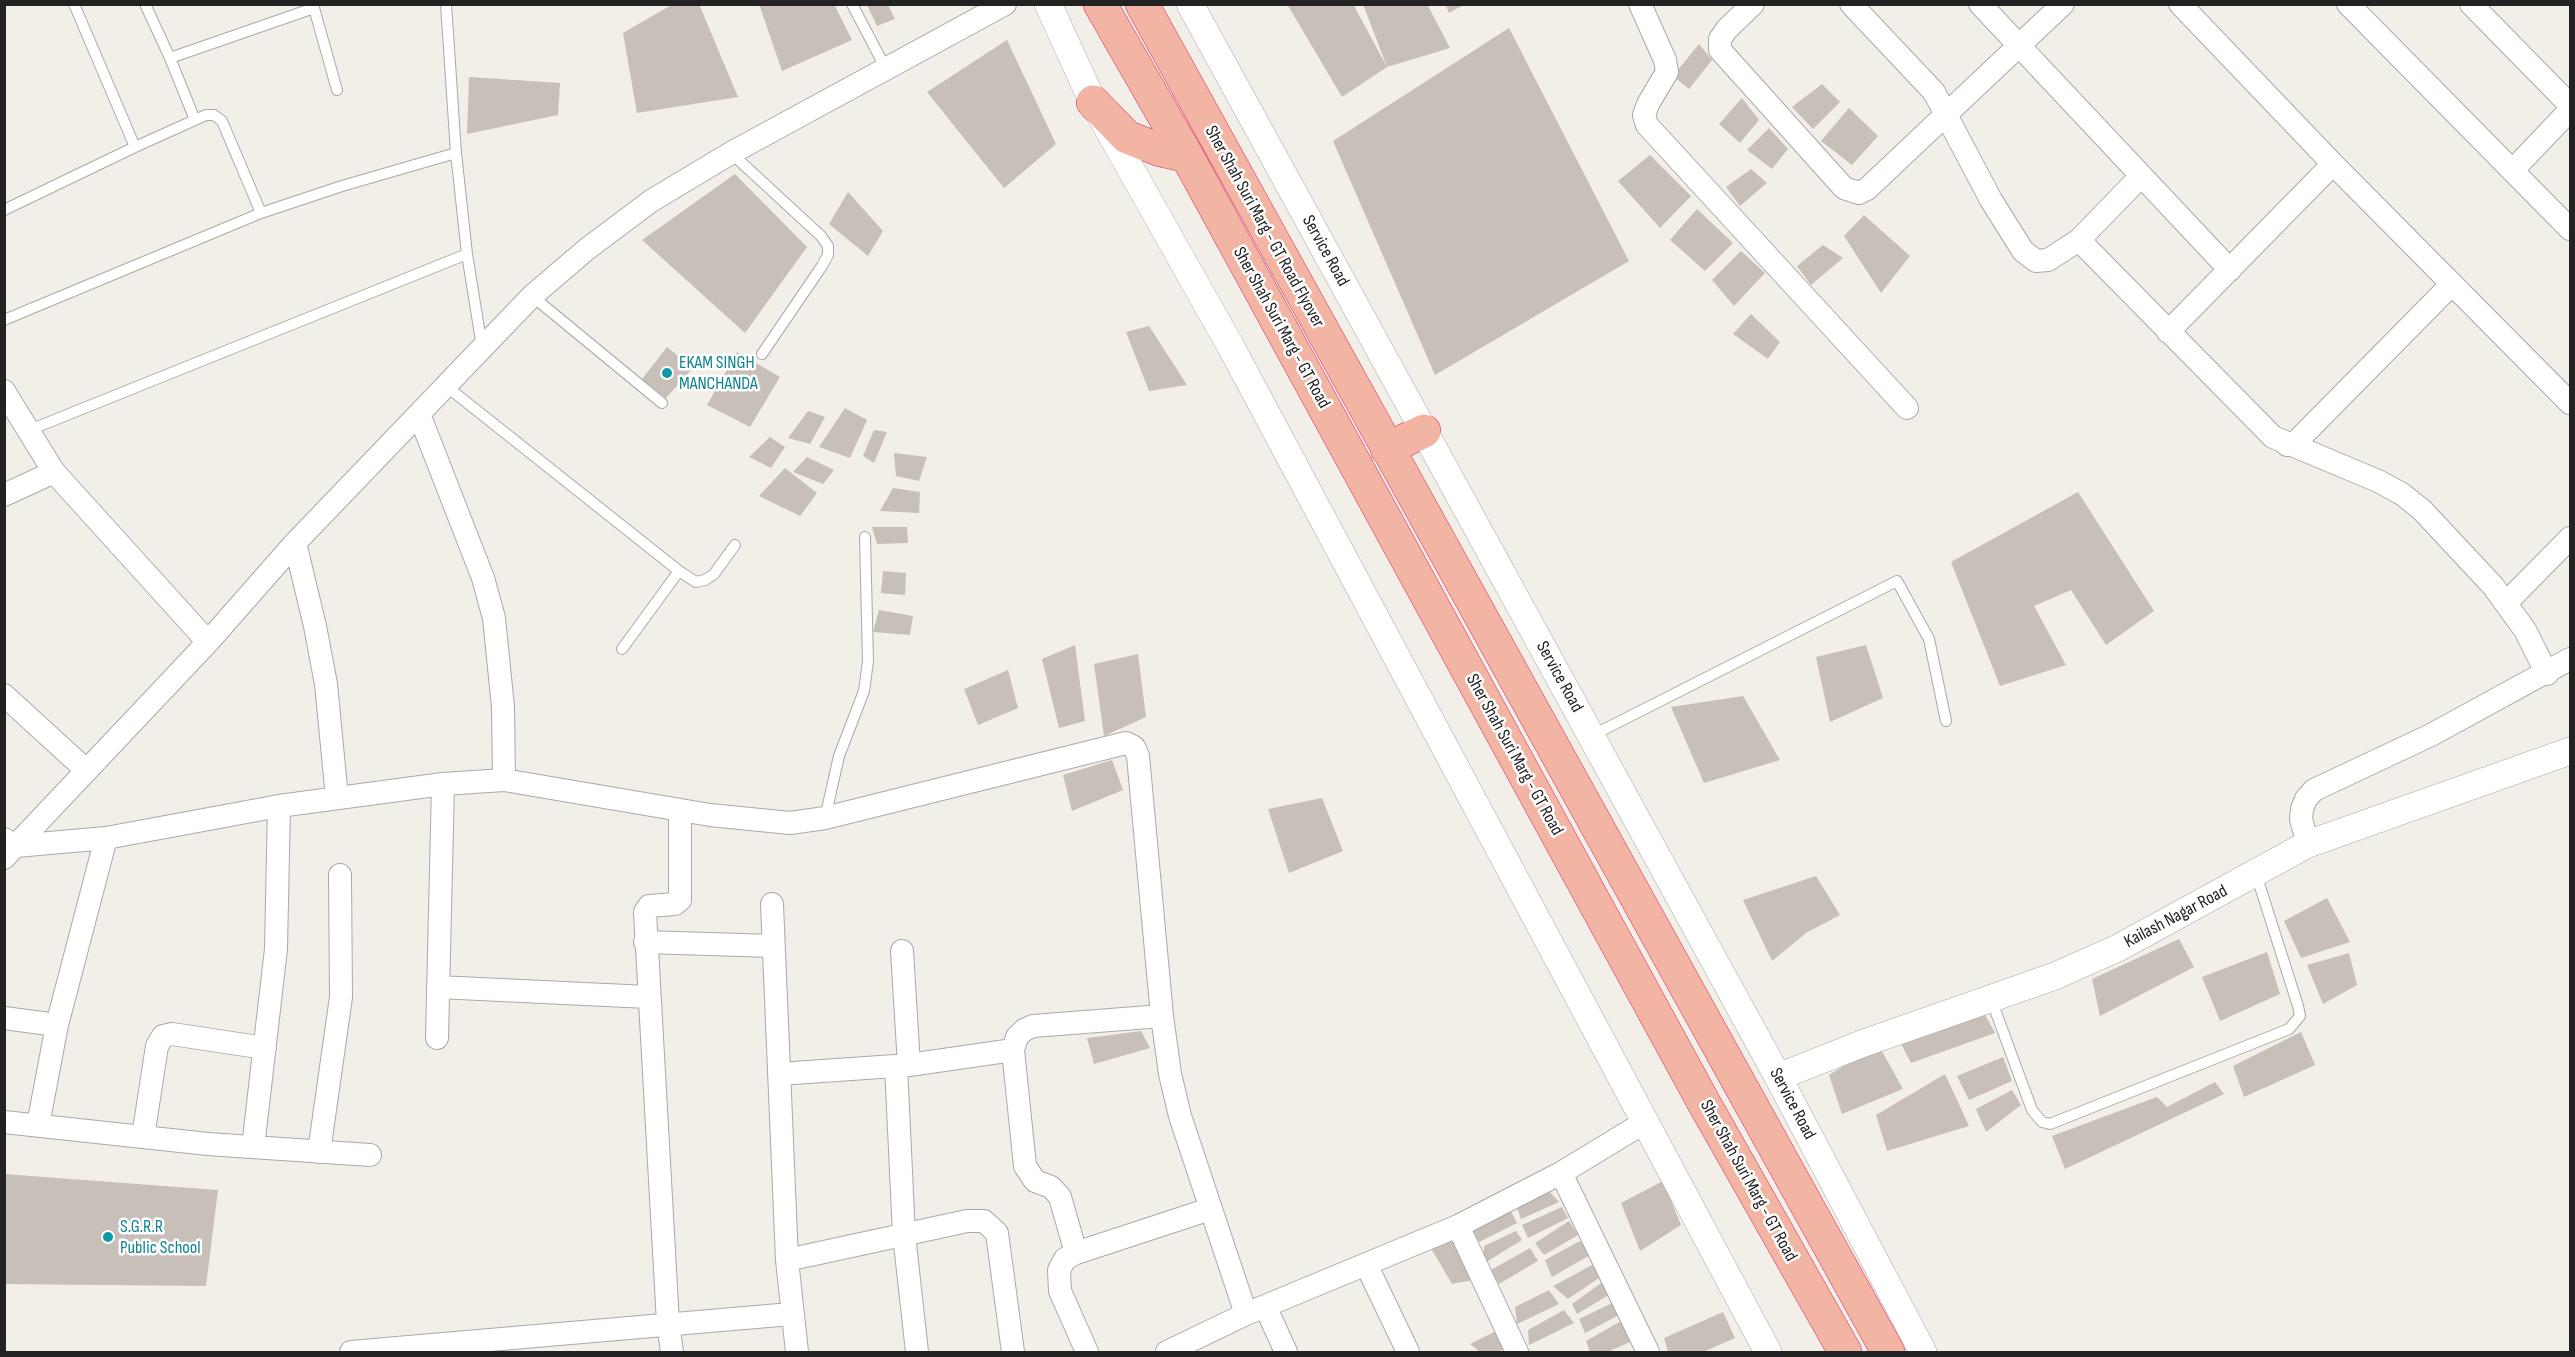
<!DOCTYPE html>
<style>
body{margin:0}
#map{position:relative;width:2575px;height:1357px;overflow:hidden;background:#f2efe9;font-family:"Sofia Sans Condensed",sans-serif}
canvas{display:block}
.frame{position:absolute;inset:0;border:6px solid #222;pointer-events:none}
</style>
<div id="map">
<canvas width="2575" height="1357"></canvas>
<div class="frame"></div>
</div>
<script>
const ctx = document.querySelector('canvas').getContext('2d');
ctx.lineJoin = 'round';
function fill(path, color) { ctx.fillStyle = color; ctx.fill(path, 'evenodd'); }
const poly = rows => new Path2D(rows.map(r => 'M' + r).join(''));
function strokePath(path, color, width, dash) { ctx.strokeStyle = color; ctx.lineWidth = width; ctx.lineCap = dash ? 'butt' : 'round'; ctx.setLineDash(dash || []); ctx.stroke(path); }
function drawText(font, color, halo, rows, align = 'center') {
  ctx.font = font + ' "Sofia Sans Condensed",sans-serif'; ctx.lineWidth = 5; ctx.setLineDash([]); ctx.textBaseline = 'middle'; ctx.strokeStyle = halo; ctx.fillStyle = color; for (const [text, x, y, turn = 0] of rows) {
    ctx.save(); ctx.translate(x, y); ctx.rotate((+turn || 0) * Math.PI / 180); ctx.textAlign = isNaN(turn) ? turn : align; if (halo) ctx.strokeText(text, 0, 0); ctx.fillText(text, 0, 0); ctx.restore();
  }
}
fill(poly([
 [673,4,699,4,738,97,637,113,623,33],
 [759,4,834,4,852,40,782,71],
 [1287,4,1353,4,1387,67,1342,97],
 [1363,4,1427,4,1450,48,1387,67],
 [1445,4,1465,4,1449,13],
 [867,5,888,5,895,19,877,26],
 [1509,28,1629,261,1435,375,1333,141],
 [1007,40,1056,144,1004,188,927,92],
 [1699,44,1712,60,1689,89,1673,76],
 [469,77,560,83,558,115,467,134],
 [1822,84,1840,102,1813,129,1792,107],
 [1742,98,1759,120,1740,143,1719,124],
 [1849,108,1878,136,1852,165,1821,141],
 [1769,128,1788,149,1772,169,1747,150],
 [1650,155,1691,196,1660,228,1618,181],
 [1751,169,1767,183,1740,206,1726,187],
 [735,174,807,247,745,333,642,240],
 [848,192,883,231,868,256,829,224],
 [1697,209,1733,243,1705,271,1670,240],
 [1864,215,1910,256,1881,293,1844,236],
 [1823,245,1843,258,1811,285,1797,266],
 [1741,251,1765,273,1734,306,1712,280],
 [1751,314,1780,342,1768,359,1733,334],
 [1149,326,1187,385,1149,391,1126,332],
 [667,347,693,368,666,398,642,379],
 [737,352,780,377,750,427,707,405],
 [845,408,867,420,850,458,819,447],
 [808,411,825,417,810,444,788,438],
 [874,430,887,432,874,463,863,456],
 [770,437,785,447,771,468,749,457],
 [894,453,927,457,919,481,896,476],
 [807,457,834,470,823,484,793,472],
 [785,468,817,493,800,516,759,496],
 [893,488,920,492,919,513,880,511],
 [2078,492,2154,611,2106,645,2071,590,2034,606,2066,665,2000,686,1951,562],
 [872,527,907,527,908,543,877,544],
 [883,571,906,573,905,595,881,593],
 [879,610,913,616,910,635,873,632],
 [1075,645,1085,721,1059,728,1042,659],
 [1866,645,1883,698,1830,722,1816,657],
 [1138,654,1146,717,1104,736,1094,664],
 [1008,670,1018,708,978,725,964,689],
 [1743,696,1780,760,1704,783,1671,707],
 [1112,760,1123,790,1072,811,1063,775],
 [1322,798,1343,851,1289,873,1268,809],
 [1816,876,1840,915,1806,933,1772,961,1743,900],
 [2327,898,2350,942,2301,958,2284,921],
 [2179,939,2194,967,2100,1016,2092,979],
 [2267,952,2280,994,2220,1021,2202,977],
 [2349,953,2357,985,2323,1004,2307,965],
 [1983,1011,1995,1033,1911,1063,1899,1040],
 [1141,1031,1150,1048,1094,1064,1087,1038],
 [2301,1032,2315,1065,2244,1097,2233,1066],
 [1878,1044,1903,1089,1842,1114,1829,1075],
 [2003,1057,2012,1081,1969,1100,1957,1076],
 [1945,1074,1969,1126,1887,1151,1876,1115],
 [2215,1082,2224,1094,2065,1169,2052,1136,2157,1097,2167,1107],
 [2012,1090,2021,1105,1986,1132,1976,1109],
 [4,1174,218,1190,206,1286,4,1284],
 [1663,1181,1681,1225,1640,1251,1621,1203],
 [1550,1192,1559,1202,1521,1219,1517,1207],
 [1562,1207,1568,1218,1528,1238,1522,1225],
 [1510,1210,1517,1223,1479,1242,1473,1230],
 [1569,1221,1578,1235,1544,1255,1535,1243],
 [1516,1231,1522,1240,1483,1264,1484,1246],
 [1451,1238,1478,1279,1452,1284,1429,1245],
 [1580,1241,1590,1255,1552,1277,1545,1260],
 [1530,1248,1538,1261,1499,1284,1491,1270],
 [1594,1264,1602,1276,1568,1299,1553,1286],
 [1604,1281,1612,1293,1577,1314,1572,1304],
 [1549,1290,1559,1304,1517,1324,1515,1307],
 [1612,1303,1619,1315,1585,1333,1579,1319],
 [1564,1310,1574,1323,1529,1345,1528,1330],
 [1723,1312,1735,1338,1703,1352,1668,1352,1664,1338],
 [1623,1320,1634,1340,1608,1352,1590,1352,1586,1341],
 [1500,1329,1508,1348,1496,1352,1480,1352,1470,1344]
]), '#c7bfb8');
const service = poly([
 [74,4,135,147],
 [145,4,170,58],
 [446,4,456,153,467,254,482,347],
 [852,4,886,69],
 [314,8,337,90],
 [195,120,170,58,314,8,313,4],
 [731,153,821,236,828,246,828,255,822,266,762,354],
 [4,210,135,147,206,115,214,115,222,121,261,213],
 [532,296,662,403],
 [4,320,261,213,342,186,456,153],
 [446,386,679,571,696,582,705,580,714,574,735,545],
 [27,431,467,254],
 [622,649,679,571],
 [1591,736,1897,581,1929,639,1946,721],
 [825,818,839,756,864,691,868,661,865,537],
 [1991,999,2032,1110,2042,1122,2050,1124,2289,1029,2300,1016,2298,1006,2256,874]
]);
const minor = poly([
 [1640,4,1665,60,1667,72,1648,104,1644,115,1647,125,1907,408],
 [1753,4,1727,29,1720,39,1720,50,1844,188,1859,193,1867,189,2063,4],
 [1851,4,1934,92,1991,200,2023,251,2036,261,2048,260,2079,240,2141,176],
 [1980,4,2230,270],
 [2180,4,2333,164,2570,403],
 [2348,4,2570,229],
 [2471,4,2570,105],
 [2513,170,2570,110],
 [2079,240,2273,437,2378,481,2402,494,2422,510,2493,586,2525,630,2547,674],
 [2168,332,2333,164],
 [4,391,54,472,208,642],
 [419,414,483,578,494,618,503,707,504,780],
 [2287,445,2297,441,2452,284],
 [4,495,54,472],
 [295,543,315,626,326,684,337,798],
 [2506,603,2570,538],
 [4,695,86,770],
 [4,839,16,846,106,838,279,806,443,784,504,780,710,815,790,823,825,818,1126,743,1134,747,1138,756,1162,1016,1170,1074,1180,1116,1246,1314],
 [2308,844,2301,819,2302,809,2306,799,2314,790,2431,735,2570,659],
 [4,858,208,642,295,543,532,296,587,249,651,201,731,153,1005,4],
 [772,904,787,1260,797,1352],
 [645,942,773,946],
 [902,951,909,1065],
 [438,987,648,997],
 [4,1018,57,1025],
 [437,1038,443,784],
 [896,1066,904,1235,917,1352],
 [779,1074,909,1065,1013,1050],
 [4,1122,208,1144,370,1155],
 [38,1125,57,1025,106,838],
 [143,1137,157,1046,163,1036,172,1034,265,1048],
 [253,1147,276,949,279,806],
 [319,1152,341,997,340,875],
 [1561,1173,1648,1352],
 [1458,1226,1517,1352],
 [1076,1253,1060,1197,1051,1187,1035,1181,1025,1166,1013,1050,1017,1037,1024,1030,1033,1026,1162,1016],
 [787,1260,967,1221,984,1221,997,1233,1013,1352],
 [1366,1264,1408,1352],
 [1266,1308,1286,1352],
 [351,1352,791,1314],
 [672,1352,668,1323,645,912,649,906,675,904,680,900,680,810],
 [1087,1352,1060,1291,1059,1270,1065,1259,1076,1253,1210,1209],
 [1167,1352,1246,1314,1458,1226,1561,1173,1645,1122]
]);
const tertiary = poly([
 [1048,4,1093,102,1231,347,1768,1352],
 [1190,4,1778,1077,1923,1352],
 [1778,1077,1864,1043,2055,976,2118,948,2308,844,2570,751]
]);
const trunk = poly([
 [1100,4,1187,156,1704,1103,1845,1352],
 [1142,4,1888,1352],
 [1093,102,1127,137,1160,150,1187,156],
 [1387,449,1424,431]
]);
strokePath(service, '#a9a9a9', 12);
strokePath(minor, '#a9a9a9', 24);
strokePath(tertiary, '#a9a9a9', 28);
strokePath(trunk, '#dc2a67', 34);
strokePath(service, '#fff', 10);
strokePath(minor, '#fff', 22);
strokePath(tertiary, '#fff', 27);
strokePath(trunk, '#f2b4a3', 33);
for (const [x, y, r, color] of [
 [667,373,6,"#0f9aa8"],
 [108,1237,6,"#0f9aa8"]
]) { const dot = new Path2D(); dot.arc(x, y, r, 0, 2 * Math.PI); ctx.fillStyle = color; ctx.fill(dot); strokePath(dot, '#fff', 2); }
drawText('18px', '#222', '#fff', [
 ["Sher Shah Suri Marg - GT Road Flyover",1264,227,61],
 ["Service Road",1325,251,61],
 ["Sher Shah Suri Marg - GT Road",1281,328,61],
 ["Service Road",1559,677,61],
 ["Sher Shah Suri Marg - GT Road",1514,755,61],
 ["Kailash Nagar Road",2176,917,-28],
 ["Service Road",1792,1104,62],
 ["Sher Shah Suri Marg - GT Road",1748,1181,61]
]);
drawText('18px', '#0d838f', '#fff', [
 ["EKAM SINGH",679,363],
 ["MANCHANDA",679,384],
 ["S.G.R.R",120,1227],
 ["Public School",120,1248]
], 'left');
</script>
